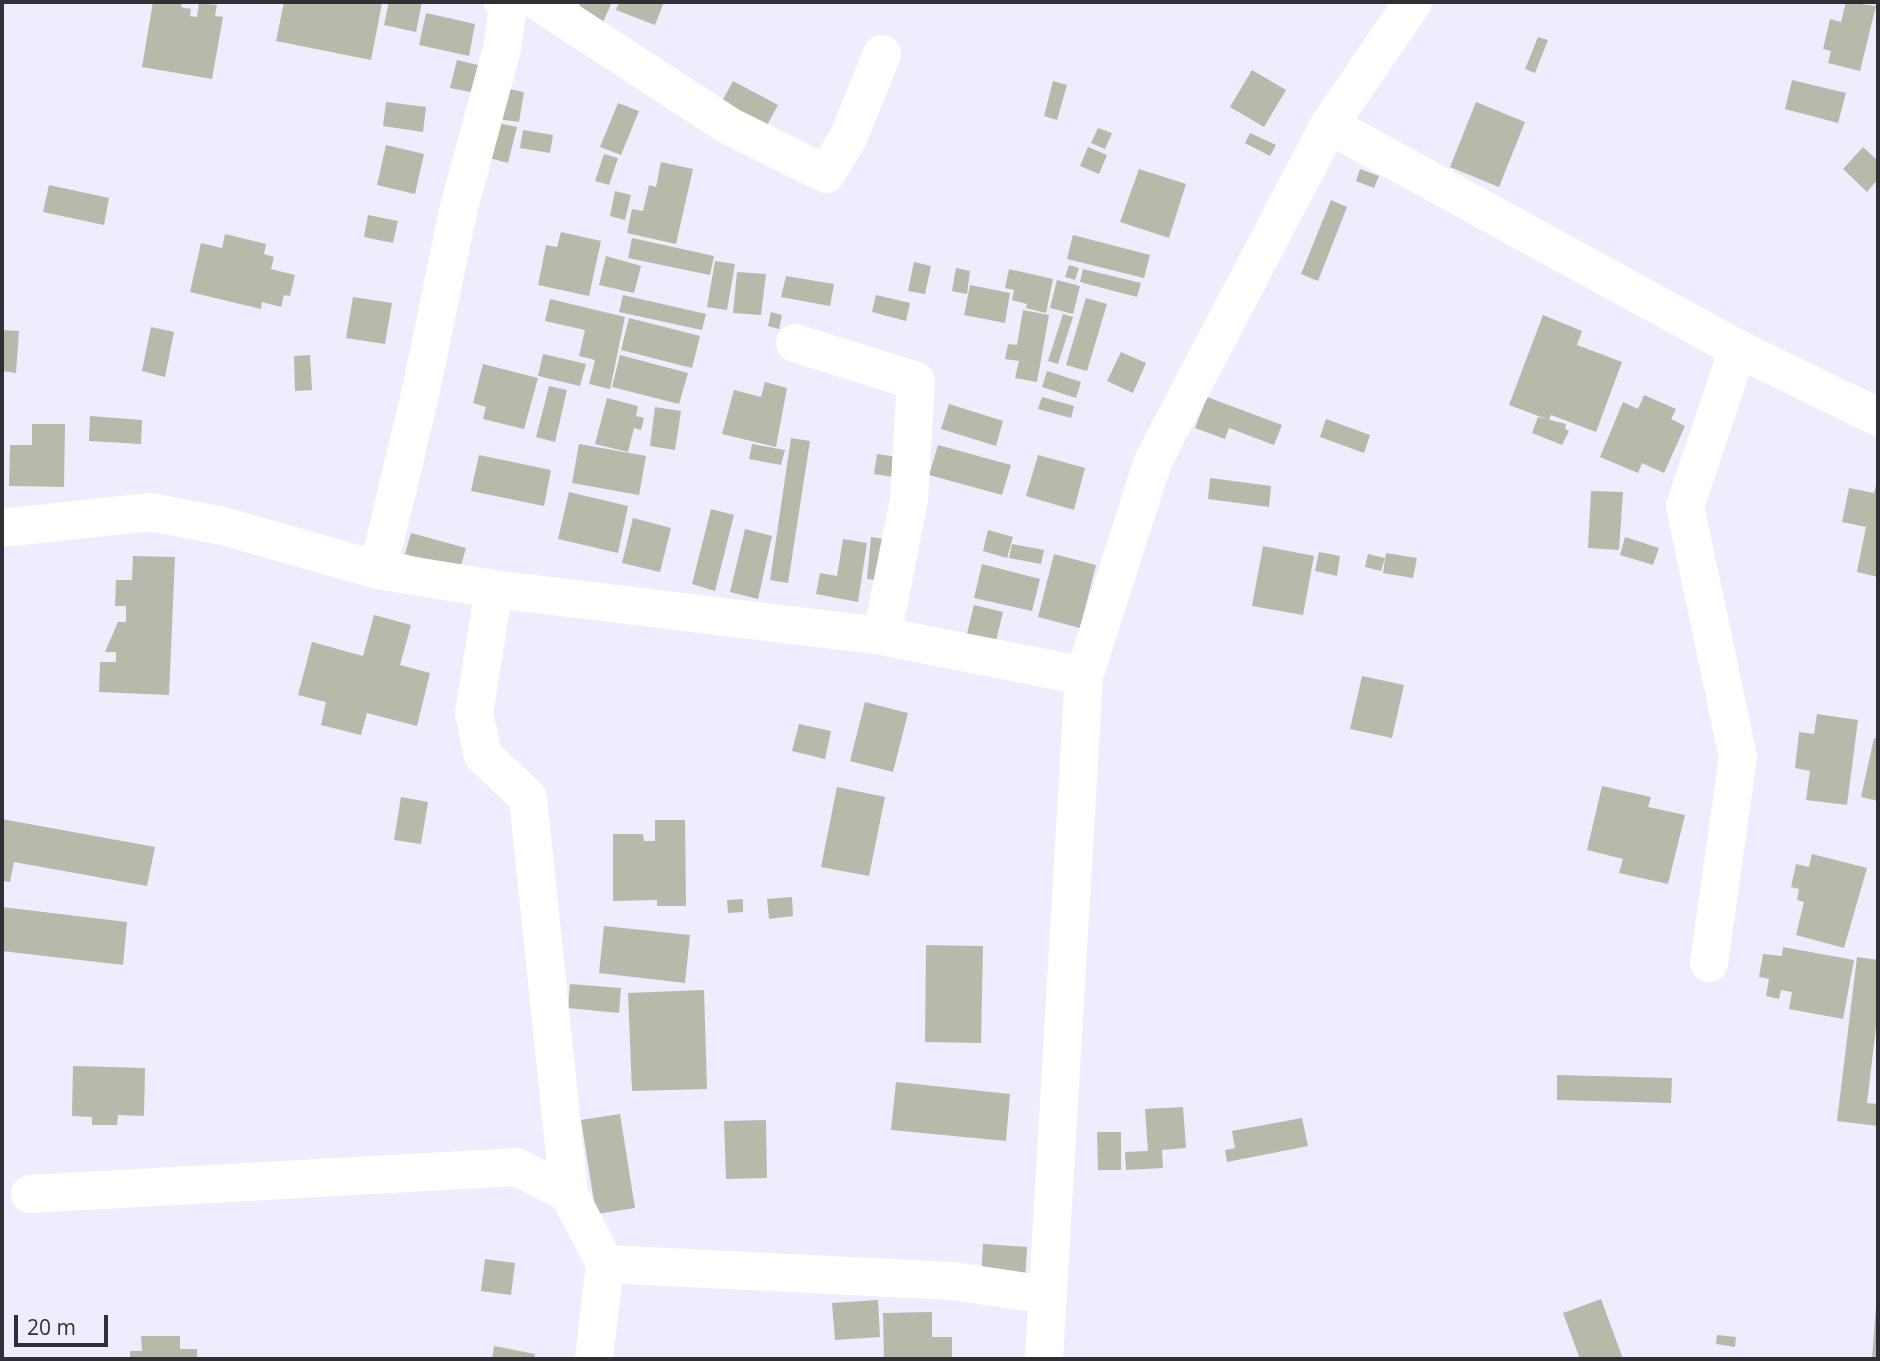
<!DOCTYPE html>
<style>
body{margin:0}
#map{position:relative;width:1880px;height:1361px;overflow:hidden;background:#eeedfd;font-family:"Open Sans",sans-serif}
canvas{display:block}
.frame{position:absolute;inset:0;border:4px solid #302f35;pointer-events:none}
.scale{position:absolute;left:14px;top:1315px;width:94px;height:32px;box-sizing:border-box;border:4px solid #302f35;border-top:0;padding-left:9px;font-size:21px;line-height:24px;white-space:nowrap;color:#302f35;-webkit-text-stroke:5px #eeedfd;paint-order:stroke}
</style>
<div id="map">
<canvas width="1880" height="1361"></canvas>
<div class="frame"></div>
<div class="scale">20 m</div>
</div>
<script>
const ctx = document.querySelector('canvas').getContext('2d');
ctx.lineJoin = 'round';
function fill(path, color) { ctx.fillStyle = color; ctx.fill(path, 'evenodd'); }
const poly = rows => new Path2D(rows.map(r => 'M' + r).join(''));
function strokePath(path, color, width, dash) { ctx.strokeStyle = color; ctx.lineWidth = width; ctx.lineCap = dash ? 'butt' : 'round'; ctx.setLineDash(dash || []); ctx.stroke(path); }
fill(poly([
 [153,2,182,2,181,7,191,9,190,16,197,17,199,3,217,5,215,16,223,17,212,79,142,67],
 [284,2,382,3,371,60,276,41],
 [389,2,422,2,416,32,384,25],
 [581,2,612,2,599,31,574,20],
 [619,2,664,2,655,25,616,10],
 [1846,2,1876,6,1860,71,1828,63,1831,51,1823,49,1830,19,1841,22],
 [426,13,475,24,469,56,419,45],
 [1538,37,1548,40,1535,73,1525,69],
 [457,60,482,66,475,93,450,88],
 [1252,70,1286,90,1264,127,1230,107],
 [1792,80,1846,93,1838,123,1785,109],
 [733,81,778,105,759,140,714,116],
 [1053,81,1067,85,1057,120,1044,116],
 [503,88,524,92,519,122,498,119],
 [386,102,426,107,423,132,383,126],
 [1476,102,1525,122,1499,187,1450,167],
 [618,103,639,111,621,155,600,147],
 [494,122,517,127,508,163,486,157],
 [1098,128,1112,133,1105,149,1091,143],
 [523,130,553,135,550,153,520,148],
 [1250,133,1276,145,1270,156,1245,143],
 [386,145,424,154,415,194,377,185],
 [1088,147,1107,155,1099,174,1080,166],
 [1863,147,1878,161,1878,179,1867,192,1843,169],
 [604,154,618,158,609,185,595,181],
 [661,162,693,169,676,244,627,233,632,209,643,211,649,185,656,187],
 [1139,169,1186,184,1169,238,1120,222],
 [1360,169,1379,176,1374,188,1356,181],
 [49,185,109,198,104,225,43,212],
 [615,191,631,195,625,220,610,216],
 [1331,200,1347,207,1318,281,1301,274],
 [368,215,398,221,393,243,364,237],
 [561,232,601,241,589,296,538,285,546,245,557,247],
 [225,234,266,244,264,254,274,257,271,269,295,275,290,296,284,295,281,307,262,302,261,309,190,292,201,243,222,248],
 [1073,235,1150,255,1144,278,1067,259],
 [632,238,714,256,710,275,628,258],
 [606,256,641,266,634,293,599,285],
 [715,261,735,264,727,310,707,307],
 [914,262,931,266,925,294,908,291],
 [1069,265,1079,268,1075,280,1065,277],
 [956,268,970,271,967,294,952,291],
 [1009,269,1053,279,1046,313,1026,308,1027,304,1012,300,1014,290,1005,288],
 [1083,269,1141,283,1137,297,1080,282],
 [737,272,766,274,761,315,733,313],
 [786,276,834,284,830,306,781,297],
 [1057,280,1080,286,1073,314,1050,308],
 [970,285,1010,293,1005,323,964,315],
 [623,295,706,314,702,330,619,312],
 [876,295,910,303,906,321,872,312],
 [353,297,392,303,385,344,346,338],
 [1086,298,1107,304,1087,371,1066,365],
 [550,299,625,317,610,389,589,384,595,360,579,356,585,330,545,321],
 [1023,310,1049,315,1037,382,1015,378,1019,361,1005,359,1008,344,1017,345],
 [771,312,782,315,779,329,768,326],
 [1063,314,1073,317,1058,364,1048,361],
 [1543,315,1582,331,1577,345,1622,362,1596,432,1551,415,1549,420,1509,405],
 [629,318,700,336,692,368,621,350],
 [151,327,174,332,165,377,142,371],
 [2,330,19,331,16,373,2,371],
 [1121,352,1146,363,1133,393,1107,381],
 [543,354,586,364,580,386,538,376],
 [310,355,312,390,295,391,294,356],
 [620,355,688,373,679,404,612,387],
 [483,364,538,378,524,429,483,419,486,407,473,403],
 [1047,371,1081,382,1076,398,1042,387],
 [765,382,787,388,776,447,722,434,734,390,761,397],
 [549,386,567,390,555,442,536,437],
 [1644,395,1676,409,1671,419,1685,426,1664,473,1642,463,1638,473,1600,457,1623,402,1638,409],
 [1042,397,1074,406,1071,418,1038,409],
 [1207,397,1282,425,1274,445,1229,428,1225,439,1195,428],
 [607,398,638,406,636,416,644,418,641,430,634,428,628,452,595,444],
 [949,404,1003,421,996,446,941,429],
 [655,407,681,411,675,450,650,446],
 [90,416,142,420,141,444,89,441],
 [1538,417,1566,424,1565,429,1569,431,1562,445,1532,433],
 [1326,419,1370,435,1364,453,1320,437],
 [32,424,65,424,64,487,9,486,10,445,32,445],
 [791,438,810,441,788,583,770,580],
 [579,444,646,456,639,495,572,483],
 [752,444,785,450,781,465,749,459],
 [938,445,1011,465,1002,495,929,475],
 [877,454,897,457,894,477,874,474],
 [479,455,551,470,544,506,471,491],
 [1038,455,1085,468,1074,510,1026,496],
 [1210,478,1271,486,1269,507,1208,499],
 [1876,484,1878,485,1878,577,1857,572,1866,527,1842,522,1849,488,1874,493],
 [1591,491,1623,492,1619,550,1588,548],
 [569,492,628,506,618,553,558,539],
 [711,509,734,515,715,591,692,584],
 [633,518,671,528,660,572,622,563],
 [745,529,772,536,758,599,730,592],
 [988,530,1013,537,1007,558,983,551],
 [411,533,466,548,460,569,405,554],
 [871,537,892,540,888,581,867,579],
 [1625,537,1659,548,1653,565,1620,555],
 [843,539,867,543,858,602,816,594,820,573,837,576],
 [1012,544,1044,550,1041,564,1009,558],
 [1263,546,1314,556,1303,615,1252,606],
 [1319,552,1340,556,1337,576,1315,571],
 [1386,553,1417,558,1413,578,1383,573],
 [1054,554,1096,565,1080,628,1038,617],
 [1368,554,1385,558,1381,571,1365,567],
 [133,556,175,557,169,695,99,692,100,662,116,662,116,652,105,652,118,622,126,622,126,606,115,606,116,580,132,580],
 [982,564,1040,579,1032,611,974,598],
 [974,605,1003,612,994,649,965,642],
 [374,615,411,625,400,665,430,673,417,726,367,713,361,735,321,725,326,702,298,695,312,642,363,656],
 [1362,676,1404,685,1392,738,1350,729],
 [865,702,908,713,893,772,850,761],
 [1817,714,1858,720,1847,805,1806,800,1810,771,1795,768,1799,732,1814,734],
 [799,724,831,731,825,759,792,751],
 [1874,738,1878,739,1878,801,1861,797],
 [1602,786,1651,797,1648,807,1685,815,1668,884,1619,873,1623,859,1587,850],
 [837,787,885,797,869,876,821,867],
 [401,797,428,802,421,844,394,840],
 [2,819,155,847,147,886,14,862,10,882,2,881],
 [655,820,685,820,686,906,657,906,657,900,613,901,613,834,643,834,644,841,655,841],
 [1812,854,1867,868,1844,948,1796,935,1804,902,1797,900,1799,889,1791,887,1796,864,1809,867],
 [792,897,793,916,769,919,767,899],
 [743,899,743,912,728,913,727,900],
 [2,907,127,922,123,965,2,951],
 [604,926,690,935,685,983,599,973],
 [926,945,983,946,981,1043,925,1042],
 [1783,947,1854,960,1843,1019,1789,1009,1792,992,1781,990,1779,999,1766,996,1769,979,1759,977,1763,954,1782,956],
 [1857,957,1878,960,1878,1010,1867,1103,1878,1104,1878,1126,1837,1121],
 [570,984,621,988,619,1013,568,1008],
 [704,990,707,1089,632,1091,628,993],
 [73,1066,145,1068,144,1116,118,1115,117,1125,92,1125,92,1117,72,1116],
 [1557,1075,1672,1078,1671,1103,1557,1100],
 [896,1082,1010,1094,1006,1141,891,1130],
 [1183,1107,1186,1148,1162,1150,1163,1168,1126,1170,1125,1152,1148,1151,1145,1109],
 [620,1114,635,1208,596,1214,581,1120],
 [1302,1118,1308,1146,1227,1162,1225,1150,1235,1148,1232,1131],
 [766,1120,767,1178,726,1179,724,1121],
 [1097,1132,1121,1132,1121,1170,1098,1170],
 [983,1244,1027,1247,1025,1282,981,1279],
 [485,1259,515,1263,511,1295,481,1291],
 [1601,1299,1623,1359,1580,1359,1563,1313],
 [878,1300,880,1337,835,1340,832,1303],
 [1876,1306,1878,1359,1872,1359],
 [932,1312,932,1337,952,1337,952,1359,884,1359,883,1313],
 [1717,1335,1736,1337,1735,1347,1716,1344],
 [141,1336,180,1336,180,1349,197,1349,197,1359,130,1359,130,1351,142,1351],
 [494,1346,535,1354,534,1359,492,1359]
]), '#b5baab');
strokePath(poly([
 [539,2,729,126,826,174,848,138,882,54],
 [1329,125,1738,349,1878,417],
 [795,343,916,381,909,499,882,636],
 [2,528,150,512,223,526,378,570,494,589,882,636,1084,676],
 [378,570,421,390,459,207,502,49,508,8,503,2],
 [494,589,474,713,483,755,528,798,569,1194,605,1264,594,1359],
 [1709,963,1738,757,1685,506,1738,349],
 [30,1194,517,1167,569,1194],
 [605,1264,953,1281,1047,1295],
 [1044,1359,1084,676,1153,461,1329,125,1413,2]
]), '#fff', 38);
</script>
